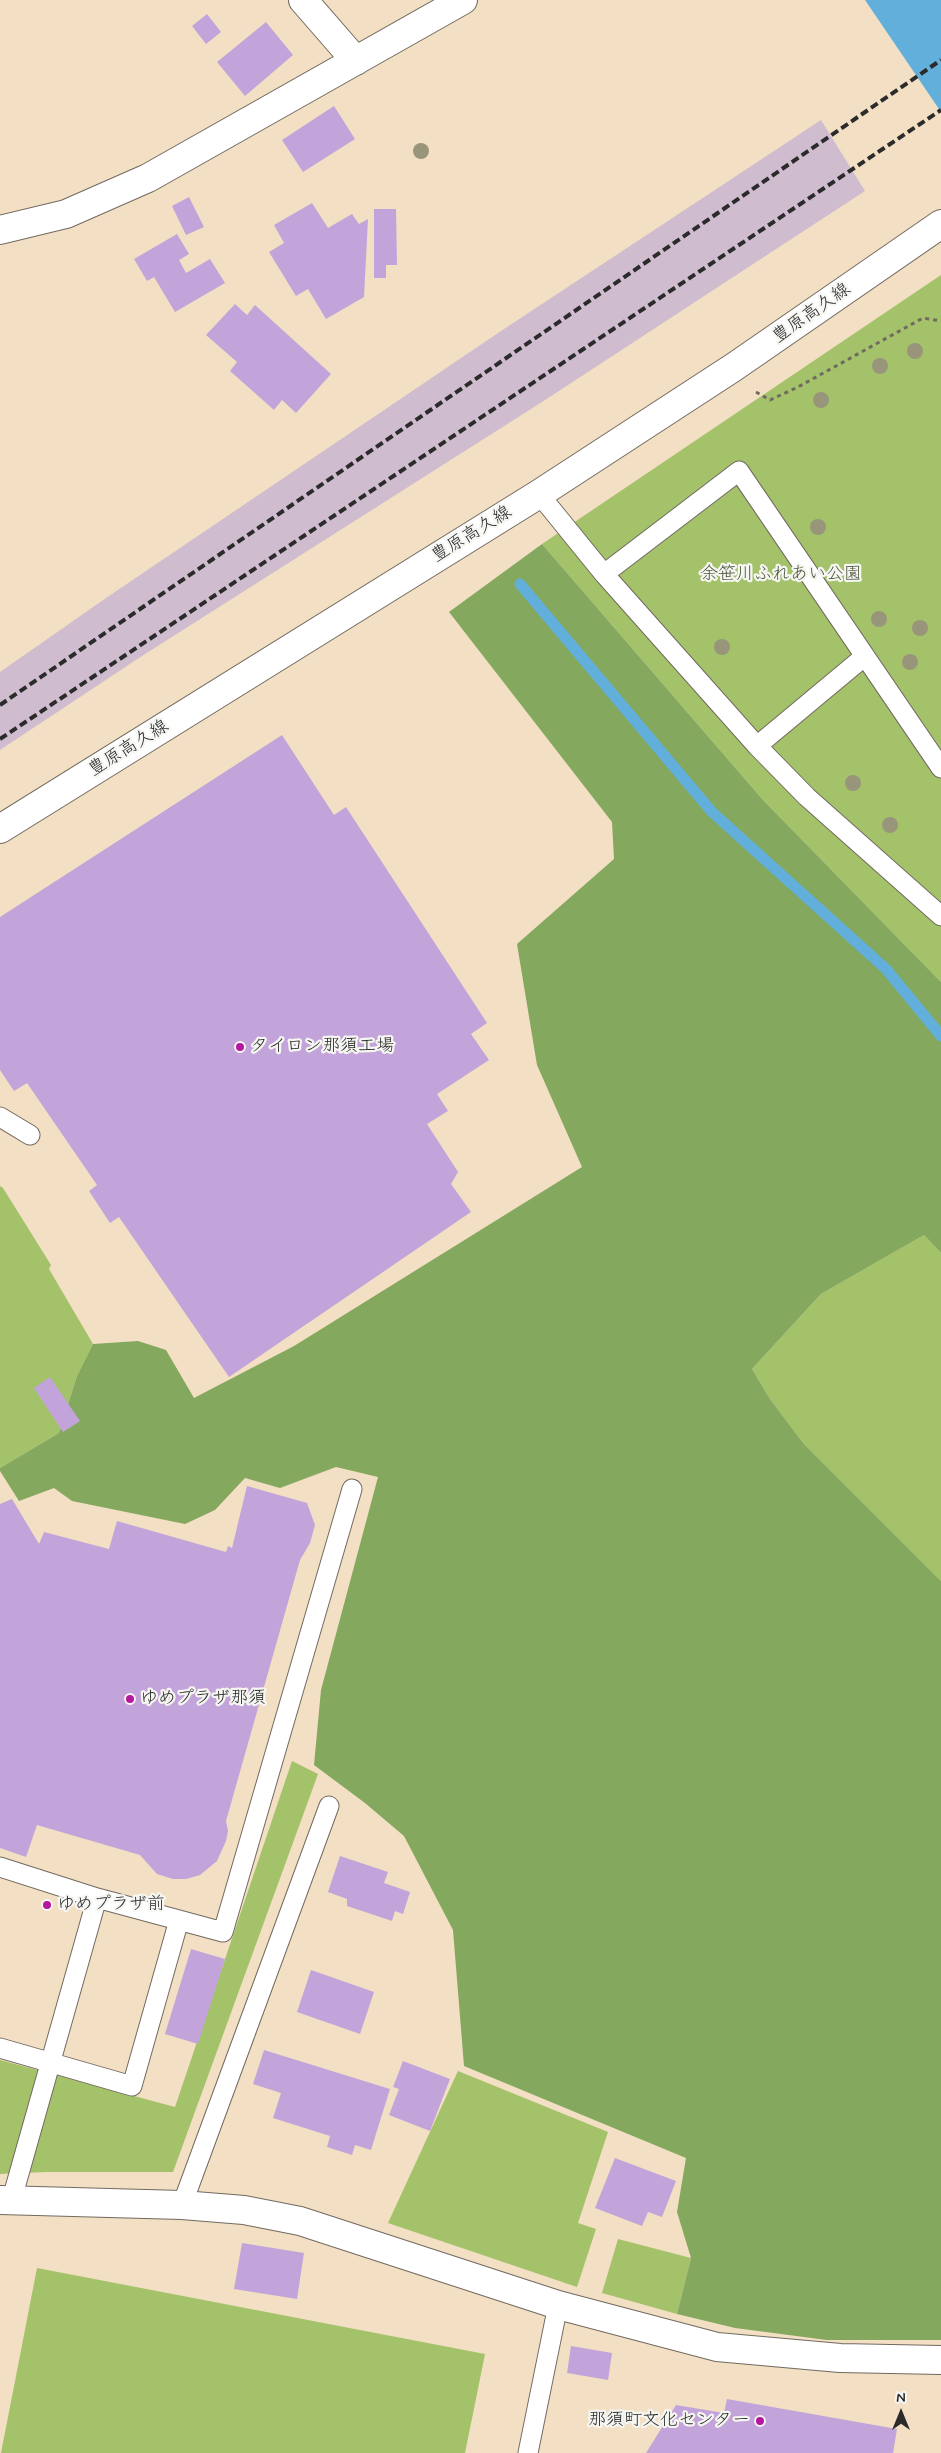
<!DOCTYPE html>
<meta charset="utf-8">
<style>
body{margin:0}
#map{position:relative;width:941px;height:2453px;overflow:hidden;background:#f3dfc3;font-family:Mynerve,sans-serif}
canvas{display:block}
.north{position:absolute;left:876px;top:2388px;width:50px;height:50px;-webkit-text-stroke:4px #f6f6f2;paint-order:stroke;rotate:0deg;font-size:14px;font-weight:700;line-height:20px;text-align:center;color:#2b2b2b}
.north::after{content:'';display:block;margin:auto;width:18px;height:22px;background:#2b2b2b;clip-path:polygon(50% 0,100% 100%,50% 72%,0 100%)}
</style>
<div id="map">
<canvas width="941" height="2453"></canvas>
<div class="north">N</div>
</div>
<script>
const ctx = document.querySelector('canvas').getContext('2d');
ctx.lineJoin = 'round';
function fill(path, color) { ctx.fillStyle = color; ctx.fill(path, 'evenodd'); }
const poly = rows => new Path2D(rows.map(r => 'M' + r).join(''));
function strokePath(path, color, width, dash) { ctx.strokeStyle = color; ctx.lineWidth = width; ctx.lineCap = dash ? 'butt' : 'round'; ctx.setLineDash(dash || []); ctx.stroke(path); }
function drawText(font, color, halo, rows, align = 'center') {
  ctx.font = font + ' Mynerve,"Klee One",sans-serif'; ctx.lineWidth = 4.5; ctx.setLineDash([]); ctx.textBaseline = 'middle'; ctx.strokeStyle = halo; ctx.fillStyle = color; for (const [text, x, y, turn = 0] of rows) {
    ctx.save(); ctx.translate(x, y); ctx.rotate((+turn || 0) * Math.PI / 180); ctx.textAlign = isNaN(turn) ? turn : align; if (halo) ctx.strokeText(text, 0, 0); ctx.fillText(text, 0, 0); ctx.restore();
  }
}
fill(poly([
 [821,120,865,191,542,402,142,656,0,750,0,672,106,598,501,331]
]), '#cfbdcf');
fill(poly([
 [941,275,941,982,763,800,542,544],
 [0,1186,3,1188,51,1265,49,1269,93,1344,77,1376,59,1433,0,1468],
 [924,1235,941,1253,941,1581,804,1444,770,1399,752,1369,821,1294],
 [292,1761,318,1774,173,2172,47,2172,0,2174,0,2060,175,2107],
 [458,2071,608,2132,578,2223,596,2229,577,2287,388,2223],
 [618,2239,691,2258,677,2314,602,2293],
 [37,2268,485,2354,465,2453,1,2453]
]), '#a4c26a');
fill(poly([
 [542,544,763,800,941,982,941,1253,924,1235,821,1294,752,1369,770,1399,804,1444,941,1581,941,2340,827,2340,735,2328,677,2314,691,2258,677,2212,686,2158,464,2066,453,1930,404,1836,365,1803,314,1765,321,1690,378,1477,336,1467,280,1488,245,1478,215,1510,185,1524,72,1501,54,1488,19,1501,0,1471,0,1468,59,1433,77,1376,93,1344,138,1341,166,1350,194,1398,294,1346,582,1167,537,1065,517,944,614,859,612,822,449,612]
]), '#83a85e');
fill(poly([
 [865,0,941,0,941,112]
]), '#63afdc');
strokePath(poly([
 [520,584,712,812,886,969,941,1036]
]), '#63afdc', 11);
fill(poly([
 [207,14,221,32,206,44,192,26],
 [266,22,293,55,245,96,217,62],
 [334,106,355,139,303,172,282,140],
 [189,197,204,227,186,235,172,206],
 [312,203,328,228,352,214,359,224,368,219,364,297,326,319,308,289,296,296,269,252,284,243,274,225],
 [374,209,396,209,397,265,386,265,386,278,374,278],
 [177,234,189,254,179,260,186,273,210,259,225,283,175,312,154,277,147,281,134,259],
 [235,304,247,315,255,305,331,374,296,413,282,400,274,410,230,371,237,362,206,335],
 [282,735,334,815,346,807,487,1023,471,1034,489,1060,437,1094,448,1111,427,1124,458,1172,451,1184,471,1212,229,1377,119,1217,110,1223,89,1191,97,1185,27,1083,14,1091,0,1070,0,917],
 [50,1377,80,1421,63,1432,34,1388],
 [247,1486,307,1503,315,1525,310,1543,300,1560,226,1821,228,1831,226,1841,217,1861,200,1875,186,1879,173,1879,157,1874,140,1855,37,1825,26,1857,0,1848,0,1504,12,1499,39,1544,44,1532,109,1549,117,1521,226,1552,228,1546,232,1548],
 [340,1856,388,1872,384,1883,410,1892,403,1914,395,1911,392,1921,347,1906,347,1899,328,1892],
 [191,1949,225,1959,198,2044,165,2034],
 [311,1970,374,1992,360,2034,297,2012],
 [264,2050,390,2089,371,2150,355,2145,352,2155,327,2147,330,2136,273,2118,281,2093,253,2084],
 [403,2061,450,2079,430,2131,389,2115,399,2089,393,2087],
 [615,2158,676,2181,662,2217,648,2212,642,2226,595,2208],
 [242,2243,304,2253,297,2299,234,2289],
 [571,2346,612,2353,608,2380,567,2373],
 [727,2399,897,2429,893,2453,646,2453,676,2405,724,2413]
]), '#c3a4da');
const service = poly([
 [539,494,604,574,757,746,807,797,941,916],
 [604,574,739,471,941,768],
 [757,746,865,656],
 [0,1117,30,1135],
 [0,1867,97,1898,223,1932,352,1489],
 [0,2048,132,2086,179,1920],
 [11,2202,97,1898],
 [182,2205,329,1806],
 [528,2453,558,2305]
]);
const minor = poly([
 [303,0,356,61],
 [0,230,66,214,148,178,463,0],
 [0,2200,182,2205,244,2210,300,2221,558,2305,717,2347,840,2358,941,2360]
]);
const secondary = poly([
 [0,829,539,494,734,367,941,224]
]);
strokePath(service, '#716a60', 21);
strokePath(minor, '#716a60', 30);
strokePath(secondary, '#716a60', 30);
strokePath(poly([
 [756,392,770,400,798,387,923,318,941,321]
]), '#716a60', 3, [4, 4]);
strokePath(service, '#fff', 19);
strokePath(minor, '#fff', 28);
strokePath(secondary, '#fff', 28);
strokePath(poly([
 [0,705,941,60],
 [0,739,941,110]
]), '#2b2b2b', 4, [8, 4]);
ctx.fillStyle = '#99957a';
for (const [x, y] of [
 [421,151],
 [915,351],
 [880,366],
 [821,400],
 [818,527],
 [879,619],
 [920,628],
 [722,647],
 [910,662],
 [853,783],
 [890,825]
]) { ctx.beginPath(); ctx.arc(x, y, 8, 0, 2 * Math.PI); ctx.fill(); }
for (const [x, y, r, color] of [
 [240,1047,5,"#b5179e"],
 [130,1699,5,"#b5179e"],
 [47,1905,5,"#b5179e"],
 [760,2421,5,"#b5179e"]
]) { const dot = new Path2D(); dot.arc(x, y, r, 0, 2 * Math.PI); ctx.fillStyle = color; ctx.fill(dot); strokePath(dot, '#f6f6f2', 2); }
drawText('18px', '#2b2b2b', '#f6f6f2', [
 ["豊原高久線",812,314,-35],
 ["豊原高久線",472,535,-32],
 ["豊原高久線",129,749,-32]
]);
drawText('18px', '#4f583e', '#f6f6f2', [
 ["余笹川ふれあい公園",781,575]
]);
drawText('18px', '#2b2b2b', '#f6f6f2', [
 ["タイロン那須工場",250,1047],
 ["ゆめプラザ那須",140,1699],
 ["ゆめプラザ前",57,1905],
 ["那須町文化センター",750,2421,"right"]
], 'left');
</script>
